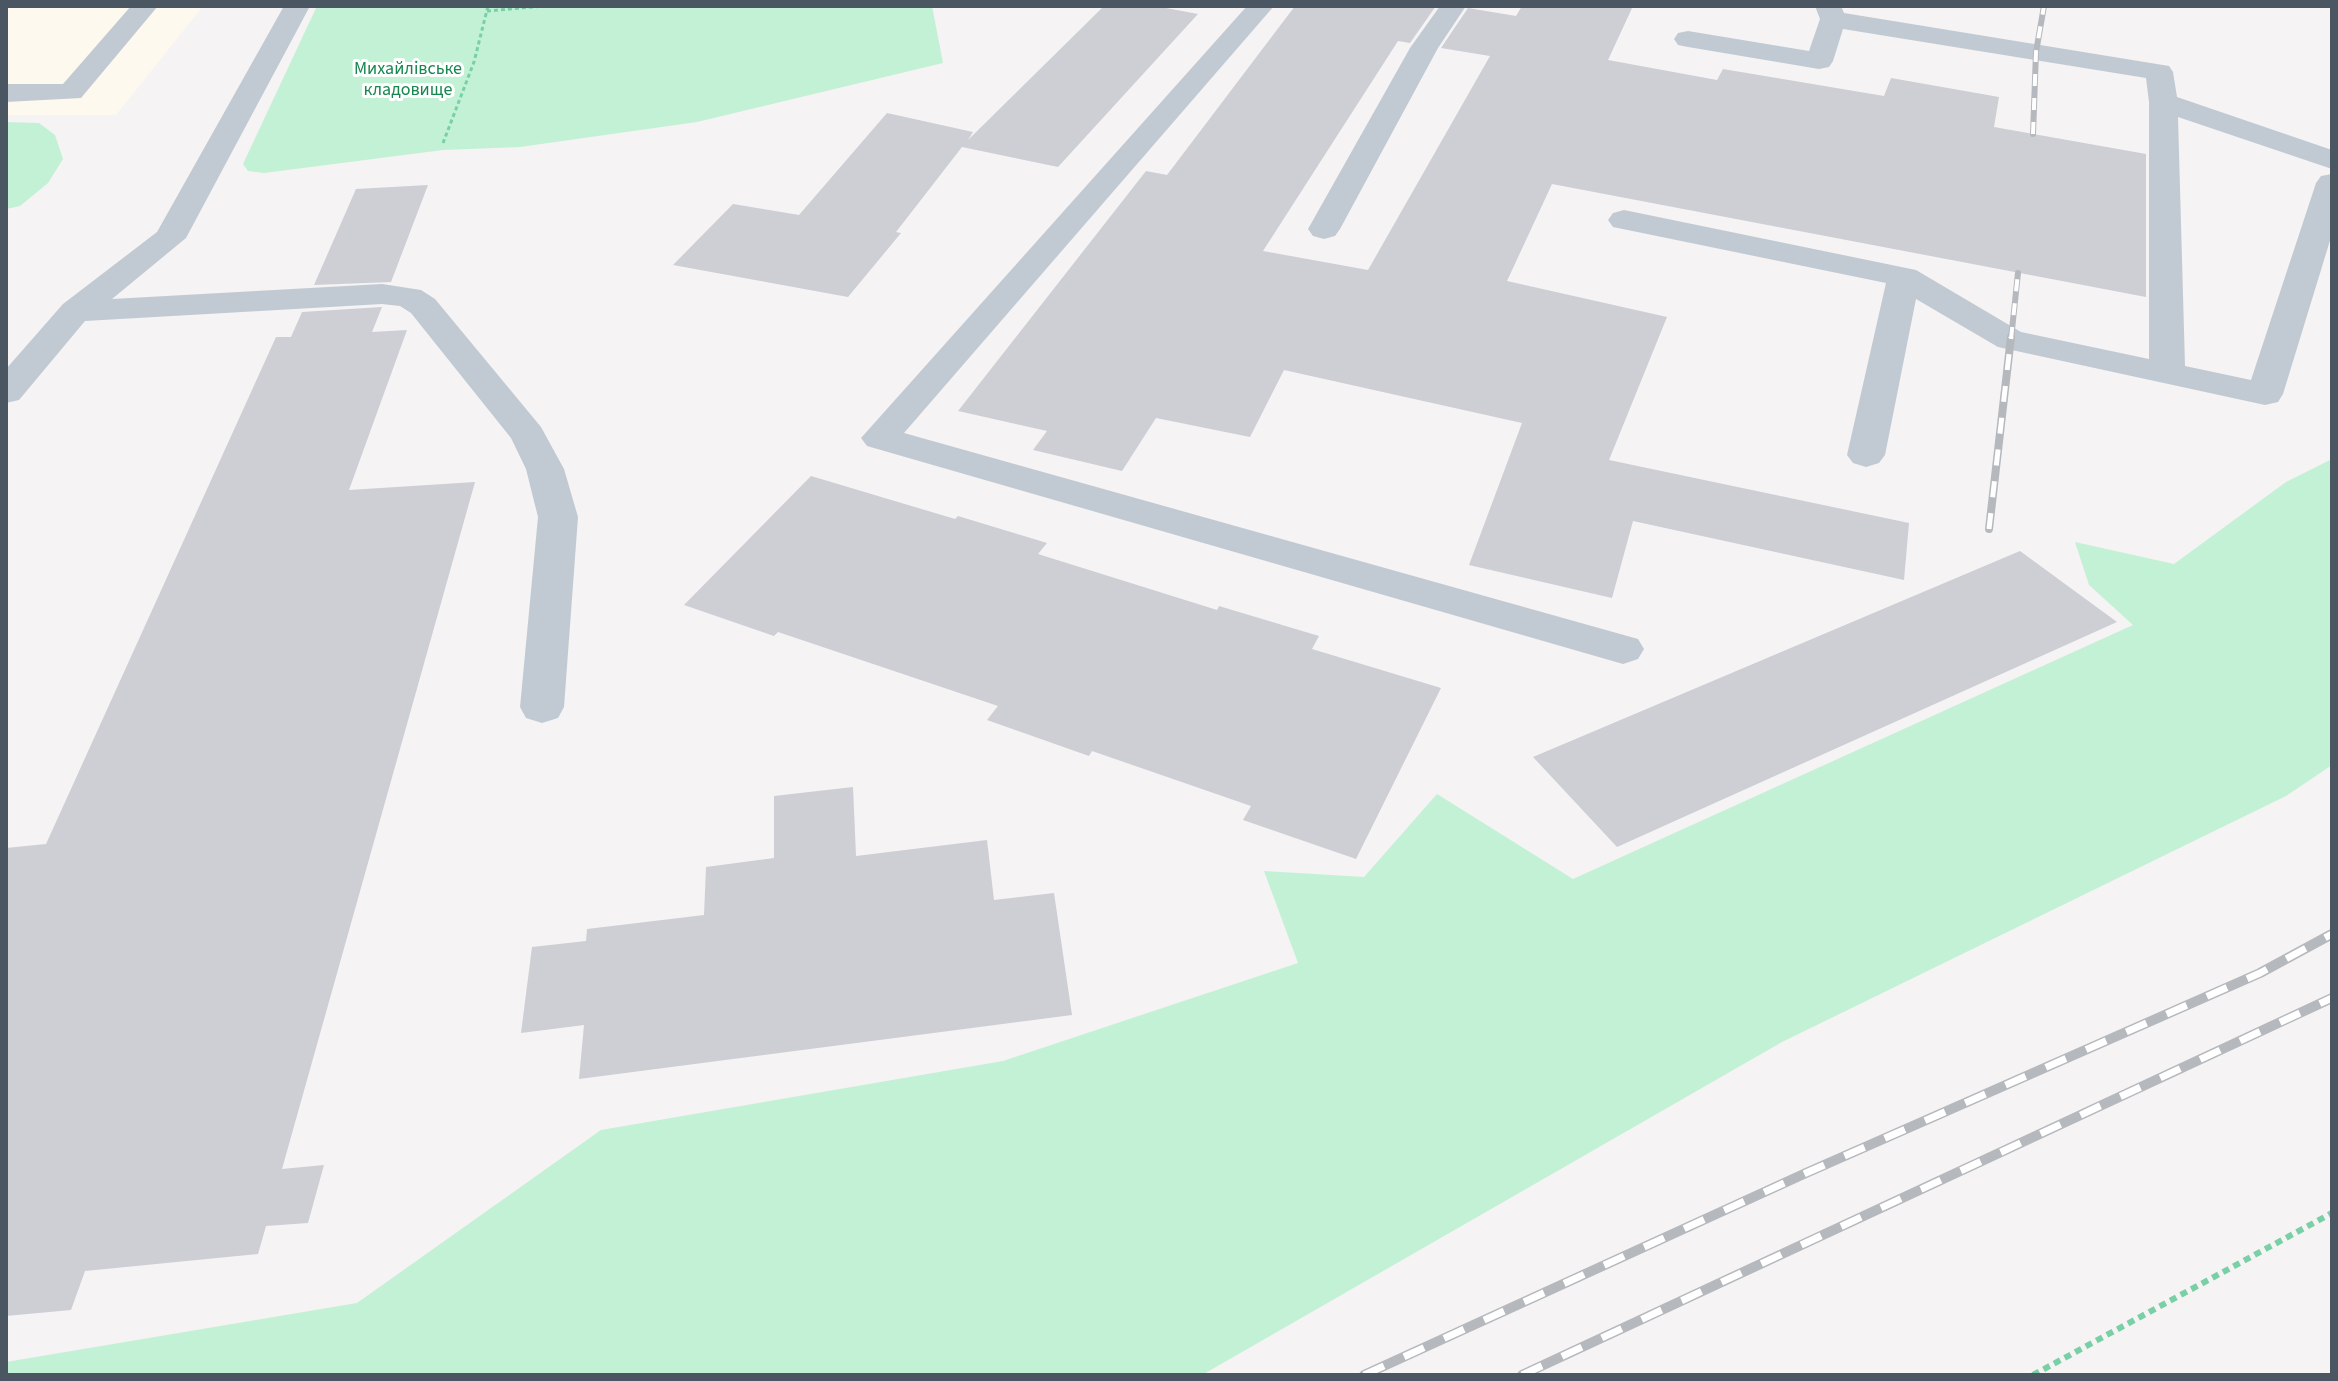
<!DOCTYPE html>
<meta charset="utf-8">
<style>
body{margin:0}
#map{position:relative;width:2338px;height:1381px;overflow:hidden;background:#f5f3f3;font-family:"Source Sans 3",sans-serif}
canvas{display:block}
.frame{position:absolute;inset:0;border:8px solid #4a5661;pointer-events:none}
</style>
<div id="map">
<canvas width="2338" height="1381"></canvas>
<div class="frame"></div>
</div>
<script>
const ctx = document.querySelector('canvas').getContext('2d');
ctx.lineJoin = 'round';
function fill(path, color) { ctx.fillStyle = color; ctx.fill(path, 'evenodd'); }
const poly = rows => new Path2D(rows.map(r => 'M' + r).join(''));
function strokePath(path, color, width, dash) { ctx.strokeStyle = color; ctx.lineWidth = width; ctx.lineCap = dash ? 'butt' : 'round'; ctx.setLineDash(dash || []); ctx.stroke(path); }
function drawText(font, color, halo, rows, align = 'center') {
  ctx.font = font + ' "Source Sans 3",sans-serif'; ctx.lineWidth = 6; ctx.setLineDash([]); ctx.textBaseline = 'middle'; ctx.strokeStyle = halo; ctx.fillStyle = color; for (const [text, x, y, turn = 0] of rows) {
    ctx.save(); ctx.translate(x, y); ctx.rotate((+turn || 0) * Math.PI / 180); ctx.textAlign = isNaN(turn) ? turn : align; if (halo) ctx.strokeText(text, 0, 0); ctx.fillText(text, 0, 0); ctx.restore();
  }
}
fill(poly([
 [6,6,203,6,116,115,6,115]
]), '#fdf9ef');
fill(poly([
 [317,6,932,6,943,63,697,122,520,147,443,150,264,173,248,171,243,164],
 [6,122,39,123,55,135,63,159,48,183,20,206,6,209],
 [2332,459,2332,765,2286,796,1782,1042,1202,1375,6,1375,6,1362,357,1303,601,1130,1003,1061,1298,963,1264,871,1364,877,1437,794,1573,879,2133,625,2089,585,2075,542,2174,564,2286,482]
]), '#c3f1d5');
fill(poly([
 [1104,6,1155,6,1198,14,1058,167,962,147,896,232,901,233,848,297,673,265,733,204,799,215,887,113,973,132,968,140],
 [1295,6,1436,6,1410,43,1398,41,1263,251,1368,270,1490,56,1441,48,1468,8,1516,16,1522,6,1633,6,1608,60,1717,80,1723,69,1884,96,1891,78,1999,97,1994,127,2146,154,2146,297,1552,184,1507,281,1667,317,1609,460,1909,523,1904,580,1633,521,1612,598,1469,565,1522,423,1284,370,1250,437,1156,418,1122,471,1033,450,1047,431,958,411,1146,171,1167,175],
 [428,185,391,282,314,285,356,189],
 [382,307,372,332,407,330,349,490,475,482,282,1169,324,1165,308,1223,266,1226,258,1254,85,1271,71,1310,6,1316,6,848,46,844,276,337,291,337,302,312],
 [811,476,955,519,958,516,1047,543,1038,554,1217,610,1219,606,1319,636,1312,649,1441,688,1356,859,1243,820,1251,806,1092,751,1089,756,987,720,998,706,778,632,774,636,684,605],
 [2020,551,2117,622,1617,847,1533,757],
 [853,787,856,856,987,840,994,900,1054,893,1072,1015,579,1079,584,1025,521,1033,532,947,586,941,587,929,704,915,706,867,774,858,774,796]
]), '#cdcfd5');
strokePath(poly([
 [487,11,544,6],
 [443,143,474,62,488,6]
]), '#7ad0a6', 3, [4, 3]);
strokePath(poly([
 [2033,1375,2332,1213]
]), '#7ad0a6', 6, [7, 5]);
fill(poly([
 [131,6,158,6,81,98,6,102,6,84,63,84,131,6],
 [284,6,310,6,186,238,112,299,382,284,421,290,435,299,541,427,564,469,578,517,564,707,558,718,542,723,526,718,520,707,538,517,526,469,511,438,411,313,400,306,382,304,85,321,19,400,6,403,6,369,63,304,157,232,284,6],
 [1247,6,1274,6,904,433,1638,639,1644,649,1638,659,1623,664,867,446,861,438,1247,6],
 [1440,6,1466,6,1438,48,1340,229,1335,236,1324,239,1313,236,1308,229,1410,48,1440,6],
 [1815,6,1841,6,1844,13,2169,66,2173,72,2177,97,2332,150,2332,169,2178,117,2185,366,2251,380,2316,183,2321,176,2332,174,2332,234,2283,394,2278,402,2265,405,1998,347,1916,299,1885,455,1879,463,1866,467,1853,463,1847,455,1886,283,1613,227,1608,220,1613,213,1624,210,1916,270,2021,332,2149,359,2149,102,2146,78,1843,29,1833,61,1829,67,1819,69,1688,47,1678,45,1674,39,1678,33,1688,31,1809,51,1820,19,1815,6]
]), '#c1cad2');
const railFar2 = poly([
 [2033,134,2036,52,2044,6],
 [2011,339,2018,273]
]);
const railFar1 = poly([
 [1989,529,2011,337]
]);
const rail = poly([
 [1364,1375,1806,1173,2260,973,2332,934],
 [1522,1375,2332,998]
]);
strokePath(railFar2, '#b5b8bd', 6);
strokePath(railFar1, '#b5b8bd', 8);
strokePath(rail, '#b5b8bd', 10);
strokePath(railFar2, '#fff', 4, [12]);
strokePath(railFar1, '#fff', 5, [16]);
strokePath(rail, '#fff', 7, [22]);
drawText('18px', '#17864f', '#fff', [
 ["Михайлівське",408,70],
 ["кладовище",408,91]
]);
</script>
